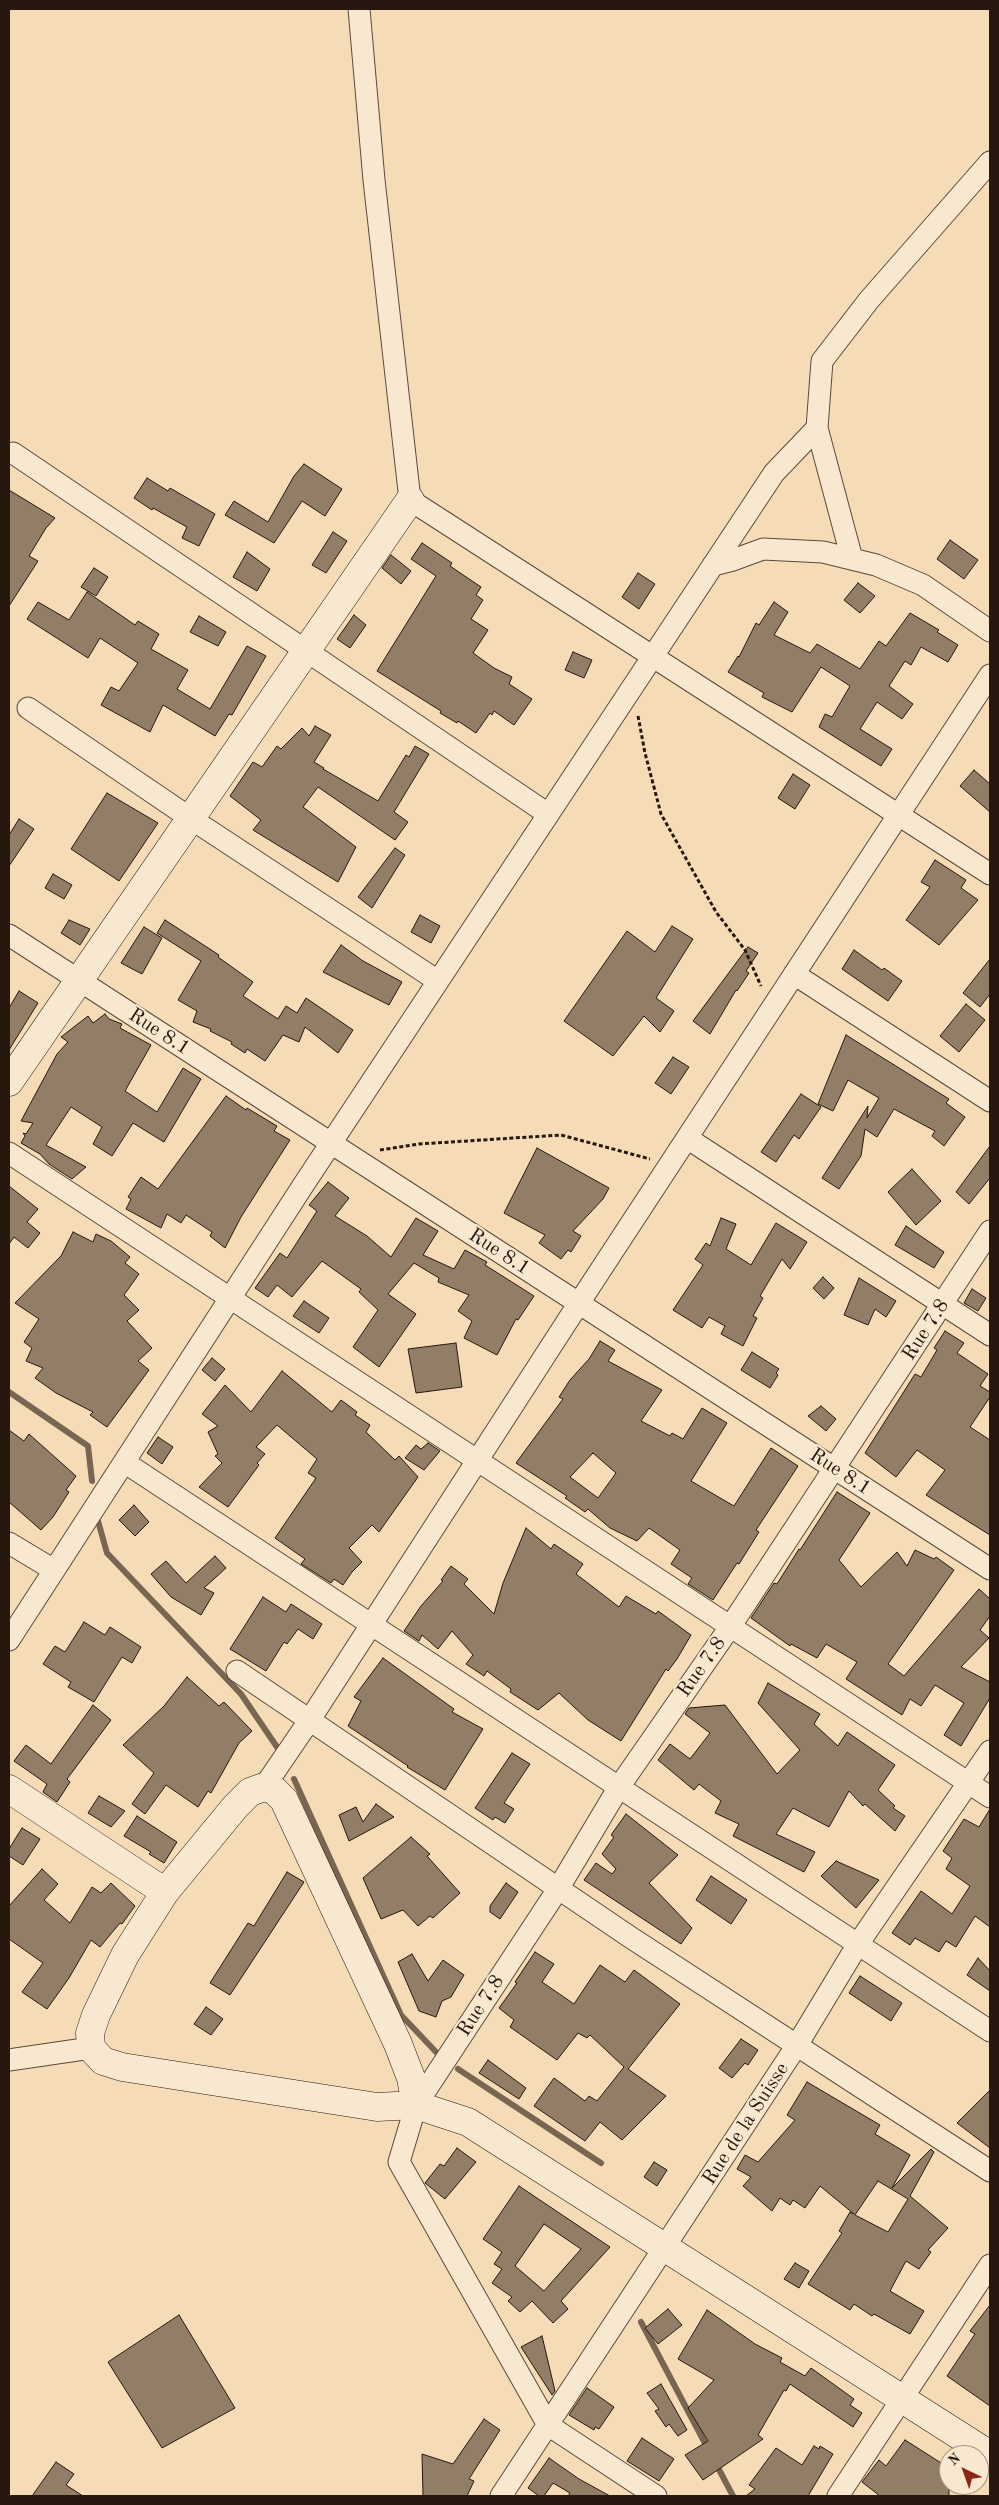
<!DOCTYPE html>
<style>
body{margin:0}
#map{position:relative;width:999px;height:2505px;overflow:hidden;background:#f5dcb7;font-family:"Old Standard TT",serif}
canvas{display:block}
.frame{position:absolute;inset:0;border:10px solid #26180f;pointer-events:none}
.north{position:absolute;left:939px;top:2445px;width:50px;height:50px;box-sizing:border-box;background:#f8e8d0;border:1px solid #a49583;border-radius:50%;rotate:318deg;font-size:14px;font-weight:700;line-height:20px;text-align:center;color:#26180f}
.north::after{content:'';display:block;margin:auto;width:18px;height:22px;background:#8f2418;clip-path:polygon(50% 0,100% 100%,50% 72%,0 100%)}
</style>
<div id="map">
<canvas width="999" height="2505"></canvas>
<div class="frame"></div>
<div class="north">N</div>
</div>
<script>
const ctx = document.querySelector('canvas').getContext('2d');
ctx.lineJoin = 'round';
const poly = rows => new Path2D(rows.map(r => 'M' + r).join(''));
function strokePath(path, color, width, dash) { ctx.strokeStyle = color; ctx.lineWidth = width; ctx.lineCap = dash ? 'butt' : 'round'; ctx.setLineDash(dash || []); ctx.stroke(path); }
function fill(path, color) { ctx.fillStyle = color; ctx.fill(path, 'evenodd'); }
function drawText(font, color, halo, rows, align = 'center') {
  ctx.font = font + ' "Old Standard TT",serif'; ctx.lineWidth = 4.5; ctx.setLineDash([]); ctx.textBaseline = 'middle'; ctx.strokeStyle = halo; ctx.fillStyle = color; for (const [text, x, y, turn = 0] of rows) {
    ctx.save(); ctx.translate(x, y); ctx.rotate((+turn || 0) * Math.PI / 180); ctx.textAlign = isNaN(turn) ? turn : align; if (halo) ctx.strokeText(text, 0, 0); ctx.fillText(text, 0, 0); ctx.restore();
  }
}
strokePath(poly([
 [9,1392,88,1446,92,1481],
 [98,1521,107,1553,241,1694,279,1750],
 [294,1779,401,2015,437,2053],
 [458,2069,601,2163],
 [641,2322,708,2449],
 [715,2462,733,2496]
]), '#786552', 6);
const building = poly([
 [304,464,342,489,325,516,302,501,274,543,225,515,234,501,268,522,294,476,304,464],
 [147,478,168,491,170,488,215,514,199,546,182,538,187,527,153,508,152,510,134,498,147,478],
 [9,490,55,518,46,528,29,556,38,561,9,606,9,490],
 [333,532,347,541,326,573,312,565,333,532],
 [950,540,978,560,964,579,937,559,950,540],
 [422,543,452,563,450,566,481,587,476,595,483,600,471,619,488,630,473,653,494,668,512,677,509,684,532,699,514,725,494,711,492,715,490,713,476,733,458,721,457,723,440,713,441,711,377,671,436,576,411,559,422,543],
 [247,552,270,569,257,591,233,577,247,552],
 [391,555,411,571,401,584,382,568,391,555],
 [94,568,108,577,96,596,81,587,94,568],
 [638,573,655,584,639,609,622,597,638,573],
 [858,583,875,596,860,613,844,600,858,583],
 [87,592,135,625,138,621,159,634,151,649,188,670,177,689,210,709,247,646,266,656,232,715,229,714,215,736,163,705,150,732,101,705,111,687,119,691,138,663,100,638,88,658,27,619,38,602,69,620,87,592],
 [774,602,788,612,774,635,810,653,817,644,860,669,879,641,886,646,910,613,939,630,937,632,958,645,948,662,921,647,911,665,905,661,889,686,913,704,902,719,877,702,860,729,892,749,881,766,819,727,825,714,832,717,850,686,821,667,792,712,762,697,764,693,728,672,738,656,739,657,756,623,759,625,774,602],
 [354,615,366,625,350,648,337,639,354,615],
 [199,616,226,632,218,646,190,632,199,616],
 [573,652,592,660,584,678,565,670,573,652],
 [315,726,331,735,314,762,324,768,323,769,378,801,406,755,409,757,415,746,429,754,394,812,408,822,395,840,318,787,303,807,356,847,338,882,253,830,261,820,230,796,253,762,262,767,277,746,281,749,302,728,309,736,315,726],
 [974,770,990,784,990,812,960,786,974,770],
 [793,774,810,785,795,809,778,798,793,774],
 [107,793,158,823,119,881,71,849,107,793],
 [19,819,34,829,9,866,9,835,19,819],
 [395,848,405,855,372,908,358,897,395,848],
 [935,860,966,880,961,888,978,900,939,945,906,920,930,887,921,882,935,860],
 [53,874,72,885,64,899,45,888,53,874],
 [420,915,440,926,431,943,411,932,420,915],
 [69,920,90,929,80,945,61,933,69,920],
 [165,920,219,955,218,957,253,982,243,996,278,1019,286,1006,297,1013,306,998,353,1030,338,1053,305,1027,299,1042,283,1035,265,1061,247,1049,245,1053,231,1044,232,1042,210,1031,211,1029,193,1022,197,1011,178,1000,201,961,157,933,165,920],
 [672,926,693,939,656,998,674,1011,660,1032,644,1016,613,1056,564,1021,627,931,655,952,672,926],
 [144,927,162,938,142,974,121,963,144,927],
 [341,945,363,961,402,982,389,1005,323,972,341,945],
 [748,947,758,953,746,971,749,973,737,991,736,990,710,1034,693,1021,748,947],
 [854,950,882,970,884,968,902,981,888,1001,842,969,854,950],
 [990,959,990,994,980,1007,963,993,990,959],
 [19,991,38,1003,9,1050,9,1008,19,991],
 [966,1004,985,1020,959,1052,940,1036,966,1004],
 [105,1014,109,1019,122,1024,120,1028,151,1045,125,1091,157,1112,183,1068,201,1079,164,1142,133,1123,112,1156,93,1144,102,1127,71,1107,46,1145,86,1167,72,1179,49,1164,40,1154,21,1143,25,1136,23,1133,26,1134,33,1123,21,1121,57,1054,68,1042,61,1037,88,1016,93,1023,105,1014],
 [846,1035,949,1099,946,1103,965,1117,944,1146,932,1136,935,1131,894,1109,877,1137,865,1129,861,1156,839,1189,822,1178,868,1106,867,1118,879,1098,848,1080,833,1111,818,1104,846,1035],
 [673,1057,689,1067,671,1094,655,1083,673,1057],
 [801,1094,821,1107,799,1139,794,1135,776,1162,761,1152,801,1094],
 [226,1096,246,1110,247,1108,277,1126,274,1131,290,1140,241,1217,225,1248,210,1236,212,1232,186,1215,181,1223,167,1214,161,1228,126,1209,131,1199,128,1197,141,1177,158,1189,226,1096],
 [990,1146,990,1178,969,1204,956,1192,990,1146],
 [537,1148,609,1188,603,1199,573,1231,581,1236,571,1252,568,1250,561,1259,539,1243,545,1235,504,1213,537,1148],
 [912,1169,941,1201,916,1225,888,1192,912,1169],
 [328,1182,349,1198,335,1216,367,1236,391,1257,416,1218,438,1231,423,1255,454,1269,465,1250,487,1262,485,1265,534,1296,518,1320,516,1319,497,1355,464,1338,472,1321,458,1311,469,1295,438,1282,439,1278,414,1263,388,1294,416,1314,379,1367,353,1347,378,1310,359,1292,361,1289,322,1261,292,1297,277,1285,268,1297,255,1288,280,1253,287,1258,317,1211,309,1205,328,1182],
 [9,1186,38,1209,27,1222,40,1233,28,1248,14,1237,9,1244,9,1186],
 [721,1218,736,1224,726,1249,751,1265,776,1223,807,1242,790,1269,782,1259,760,1296,763,1298,753,1316,757,1318,743,1346,721,1334,725,1326,709,1317,702,1328,673,1310,703,1265,695,1259,706,1243,710,1246,721,1218],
 [906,1226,944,1252,934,1268,895,1245,906,1226],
 [73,1232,93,1242,96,1234,111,1241,130,1257,125,1263,139,1274,124,1295,139,1310,127,1321,152,1348,138,1361,149,1370,107,1427,90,1415,93,1412,56,1393,35,1378,43,1368,26,1361,32,1348,24,1342,39,1319,15,1303,61,1256,73,1232],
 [823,1277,834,1288,824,1299,813,1288,823,1277],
 [859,1278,896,1301,886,1317,875,1309,868,1325,844,1315,859,1278],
 [972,1289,986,1298,978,1311,964,1303,972,1289],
 [304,1301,329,1318,319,1333,293,1316,304,1301],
 [945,1331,964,1343,957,1353,988,1374,980,1386,990,1392,990,1397,970,1427,990,1440,990,1535,926,1495,945,1470,917,1450,896,1477,865,1453,915,1374,921,1377,937,1350,934,1348,945,1331],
 [600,1341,615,1350,608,1361,662,1390,641,1421,670,1436,672,1433,683,1439,702,1408,727,1423,691,1481,734,1506,771,1448,798,1466,756,1530,759,1532,739,1564,737,1563,713,1600,688,1584,692,1578,671,1564,680,1550,649,1528,637,1541,610,1528,588,1509,585,1512,565,1498,567,1496,516,1463,563,1399,559,1397,570,1380,589,1359,600,1341],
 [593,1453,616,1473,598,1498,570,1477,593,1453],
 [456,1343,462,1387,416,1393,408,1349,456,1343],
 [752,1352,779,1369,776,1373,778,1375,770,1388,741,1370,752,1352],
 [212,1358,225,1369,215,1381,202,1370,212,1358],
 [282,1371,332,1412,341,1400,357,1412,355,1415,370,1425,366,1432,395,1460,399,1456,418,1477,379,1532,372,1525,349,1548,362,1562,352,1572,343,1585,334,1579,331,1583,301,1564,305,1559,275,1538,316,1478,308,1473,317,1459,277,1425,256,1447,265,1454,257,1463,259,1465,228,1507,199,1487,222,1463,215,1456,218,1454,208,1432,218,1426,202,1414,225,1385,251,1412,282,1371],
 [821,1406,836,1419,826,1431,808,1416,821,1406],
 [9,1430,24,1441,29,1434,76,1476,66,1490,69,1492,53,1517,41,1530,9,1502,9,1430],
 [158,1437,173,1447,162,1464,147,1453,158,1437],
 [428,1443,440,1451,424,1470,405,1458,416,1445,421,1449,428,1443],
 [837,1492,870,1513,839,1560,861,1587,897,1552,907,1566,915,1550,934,1559,936,1557,954,1570,888,1664,904,1676,979,1589,990,1599,990,1616,980,1630,989,1638,961,1667,990,1682,990,1698,961,1746,944,1735,964,1703,935,1685,921,1706,910,1699,902,1715,846,1679,857,1662,826,1644,817,1658,791,1644,790,1646,751,1618,774,1583,777,1584,799,1549,800,1550,837,1492],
 [134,1505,149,1522,135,1536,119,1520,134,1505],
 [526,1528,551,1549,554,1544,583,1564,576,1574,619,1607,626,1596,656,1614,658,1611,691,1635,677,1659,668,1671,666,1669,621,1741,588,1720,559,1693,538,1710,510,1692,511,1689,487,1671,484,1676,466,1664,473,1655,452,1631,438,1649,422,1635,419,1641,404,1631,421,1606,443,1581,441,1580,451,1566,468,1579,464,1584,494,1614,503,1583,526,1528],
 [215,1556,226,1568,204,1588,214,1593,201,1615,171,1597,151,1574,166,1561,186,1583,215,1556],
 [263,1597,286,1612,291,1604,322,1624,313,1639,298,1629,287,1644,284,1642,266,1671,230,1649,263,1597],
 [84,1622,105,1635,110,1627,141,1647,132,1663,122,1657,94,1702,68,1687,71,1682,43,1664,55,1646,65,1652,84,1622],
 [383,1658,454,1709,452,1712,483,1729,445,1790,407,1767,408,1766,348,1726,361,1701,354,1697,383,1658],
 [187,1677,219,1706,224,1702,252,1731,239,1743,211,1793,208,1791,198,1807,166,1785,145,1814,132,1804,154,1773,123,1745,164,1706,187,1677],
 [768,1683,820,1714,814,1724,838,1746,847,1732,895,1765,878,1790,895,1806,893,1808,905,1816,895,1831,865,1804,863,1806,849,1791,829,1827,793,1808,776,1834,815,1852,804,1872,733,1836,739,1824,715,1813,721,1801,699,1784,694,1790,658,1760,670,1744,690,1759,710,1733,685,1714,689,1708,725,1705,777,1774,800,1750,758,1703,768,1683],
 [93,1705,111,1720,67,1779,70,1782,57,1802,43,1792,47,1784,14,1761,26,1745,51,1764,93,1705],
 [512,1753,530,1764,504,1803,514,1809,505,1823,495,1817,493,1820,475,1808,512,1753],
 [99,1796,125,1811,111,1827,88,1813,99,1796],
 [376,1804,394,1817,349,1841,339,1815,356,1807,363,1822,376,1804],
 [990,1809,990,1927,975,1916,956,1947,946,1941,939,1952,915,1938,910,1945,892,1933,921,1891,952,1914,970,1886,946,1869,952,1858,943,1851,964,1819,979,1827,990,1809],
 [626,1814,678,1855,649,1883,692,1928,681,1944,584,1880,596,1863,612,1874,616,1869,602,1854,614,1837,611,1835,626,1814],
 [137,1816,177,1842,164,1863,149,1854,151,1852,124,1836,137,1816],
 [22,1828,40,1839,23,1865,9,1856,9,1849,22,1828],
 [411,1837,430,1854,427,1856,460,1893,433,1918,430,1916,418,1926,403,1910,381,1919,363,1878,411,1837],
 [836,1861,879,1880,856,1908,821,1876,836,1861],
 [42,1869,58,1884,44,1900,70,1923,92,1887,101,1893,111,1883,135,1906,122,1924,120,1923,100,1947,91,1940,69,1978,47,2009,22,1992,43,1963,9,1939,9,1906,42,1869],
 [287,1872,304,1882,230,1995,210,1983,248,1923,254,1926,287,1872],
 [711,1876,747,1900,731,1924,696,1900,711,1876],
 [506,1883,518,1892,500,1919,490,1912,490,1906,506,1883],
 [535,1952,554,1964,542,1982,574,2004,600,1965,625,1982,634,1970,680,2004,628,2069,666,2096,622,2140,600,2122,585,2141,534,2106,554,2078,585,2101,589,2096,597,2101,624,2067,590,2035,587,2038,578,2033,557,2060,510,2027,514,2020,499,2008,517,1983,515,1982,535,1952],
 [412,1954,428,1981,443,1960,464,1975,451,1997,442,2001,436,2017,419,2011,398,1962,412,1954],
 [978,1958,990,1971,990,1991,967,1975,978,1958],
 [860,1976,902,2003,891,2021,849,1993,860,1976],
 [206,2007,223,2019,211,2035,194,2024,206,2007],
 [741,2039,758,2050,748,2065,745,2063,732,2078,719,2068,741,2039],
 [488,2060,526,2088,519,2099,479,2073,488,2060],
 [807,2082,880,2125,875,2134,910,2155,892,2188,931,2149,934,2152,910,2196,948,2228,928,2250,931,2252,919,2269,906,2261,890,2291,924,2311,910,2334,874,2314,872,2316,854,2304,850,2310,808,2284,842,2233,839,2231,850,2212,854,2214,820,2186,805,2208,793,2200,790,2205,780,2198,772,2211,743,2186,751,2177,737,2169,745,2155,758,2162,795,2120,787,2115,807,2082],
 [878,2181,908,2199,888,2232,855,2215,878,2181],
 [990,2090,990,2148,957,2123,990,2090],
 [457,2148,476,2162,445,2199,425,2183,440,2164,444,2166,457,2148],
 [654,2162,667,2170,657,2186,644,2177,654,2162],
 [519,2186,610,2247,561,2301,568,2309,553,2323,532,2301,520,2312,508,2301,512,2297,492,2283,502,2269,494,2264,502,2252,483,2239,519,2186],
 [544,2224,581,2249,544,2291,515,2266,544,2224],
 [795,2263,809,2271,799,2288,784,2279,795,2263],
 [990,2305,990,2406,947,2376,975,2334,970,2331,990,2305],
 [668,2309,682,2325,658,2344,645,2328,668,2309],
 [707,2310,755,2344,782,2358,780,2362,805,2376,811,2368,854,2399,850,2405,862,2413,853,2427,790,2384,786,2391,784,2390,758,2435,763,2439,703,2480,685,2455,708,2441,688,2408,714,2380,678,2359,707,2310],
 [179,2315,235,2408,162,2448,108,2362,179,2315],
 [542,2336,555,2391,552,2395,521,2347,542,2336],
 [661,2384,687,2430,678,2436,669,2424,666,2427,655,2411,659,2409,647,2393,661,2384],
 [587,2388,614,2407,599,2429,595,2427,594,2430,569,2415,587,2388],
 [484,2419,500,2430,469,2479,474,2481,467,2496,423,2496,422,2454,453,2464,484,2419],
 [642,2438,674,2459,659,2481,627,2461,642,2438],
 [905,2440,949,2468,949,2496,880,2496,862,2482,879,2460,886,2466,905,2440],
 [814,2446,819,2449,820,2446,833,2454,808,2496,746,2496,755,2489,749,2485,776,2448,802,2465,814,2446],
 [549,2458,579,2479,610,2496,568,2496,570,2493,553,2483,544,2496,539,2496,528,2488,549,2458],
 [56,2462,74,2474,66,2485,83,2496,32,2496,56,2462]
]);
fill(building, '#927e66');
strokePath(building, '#26180f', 1);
const street = poly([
 [359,9,374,180,410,500,990,874],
 [13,453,548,814],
 [852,559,817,428,822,361,869,300,990,162],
 [713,565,733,560,763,549,823,552,876,565,923,585,990,631],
 [28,708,190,818,438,981],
 [9,935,990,1569],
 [794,974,990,1101],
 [687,1138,990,1335],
 [9,1153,990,1797],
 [124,1462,990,2031],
 [9,1543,54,1570],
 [9,1640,304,1184,774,473,817,428],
 [237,1671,630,1937,990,2171],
 [264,1787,309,1721,579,1303,990,675],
 [9,2060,91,2048],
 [501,2496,797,2045,858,1944,990,1751],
 [656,2496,548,2425,399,2162,416,2105,558,1889,619,1787,730,1627,990,1231],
 [838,2496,990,2265]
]);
const secondary = poly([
 [9,1082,410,500],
 [9,1789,165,1892],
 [416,2105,411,2078,398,2044,284,1800,274,1790,264,1787,250,1792,235,1807,165,1892,125,1955,96,2015,90,2033,91,2048,103,2061,122,2067,377,2107,416,2105,468,2122,990,2455]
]);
strokePath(street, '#5a4939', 23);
strokePath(secondary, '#26180f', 29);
strokePath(poly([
 [638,716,645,753,661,814,716,912,745,950,761,986],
 [380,1150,419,1144,561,1135,650,1159]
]), '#26180f', 3, [4, 2.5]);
strokePath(street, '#f8e8d0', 21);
strokePath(secondary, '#f8e8d0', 28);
drawText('20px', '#26180f', '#f8e8d0', [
 ["Rue 8.1",159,1032,33],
 ["Rue 8.1",499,1252,33],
 ["Rue 7.8",926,1330,-57],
 ["Rue 8.1",840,1472,33],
 ["Rue 7.8",702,1667,-55],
 ["Rue 7.8",481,2006,-57],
 ["Rue de la Suisse",746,2124,-57]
]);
</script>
